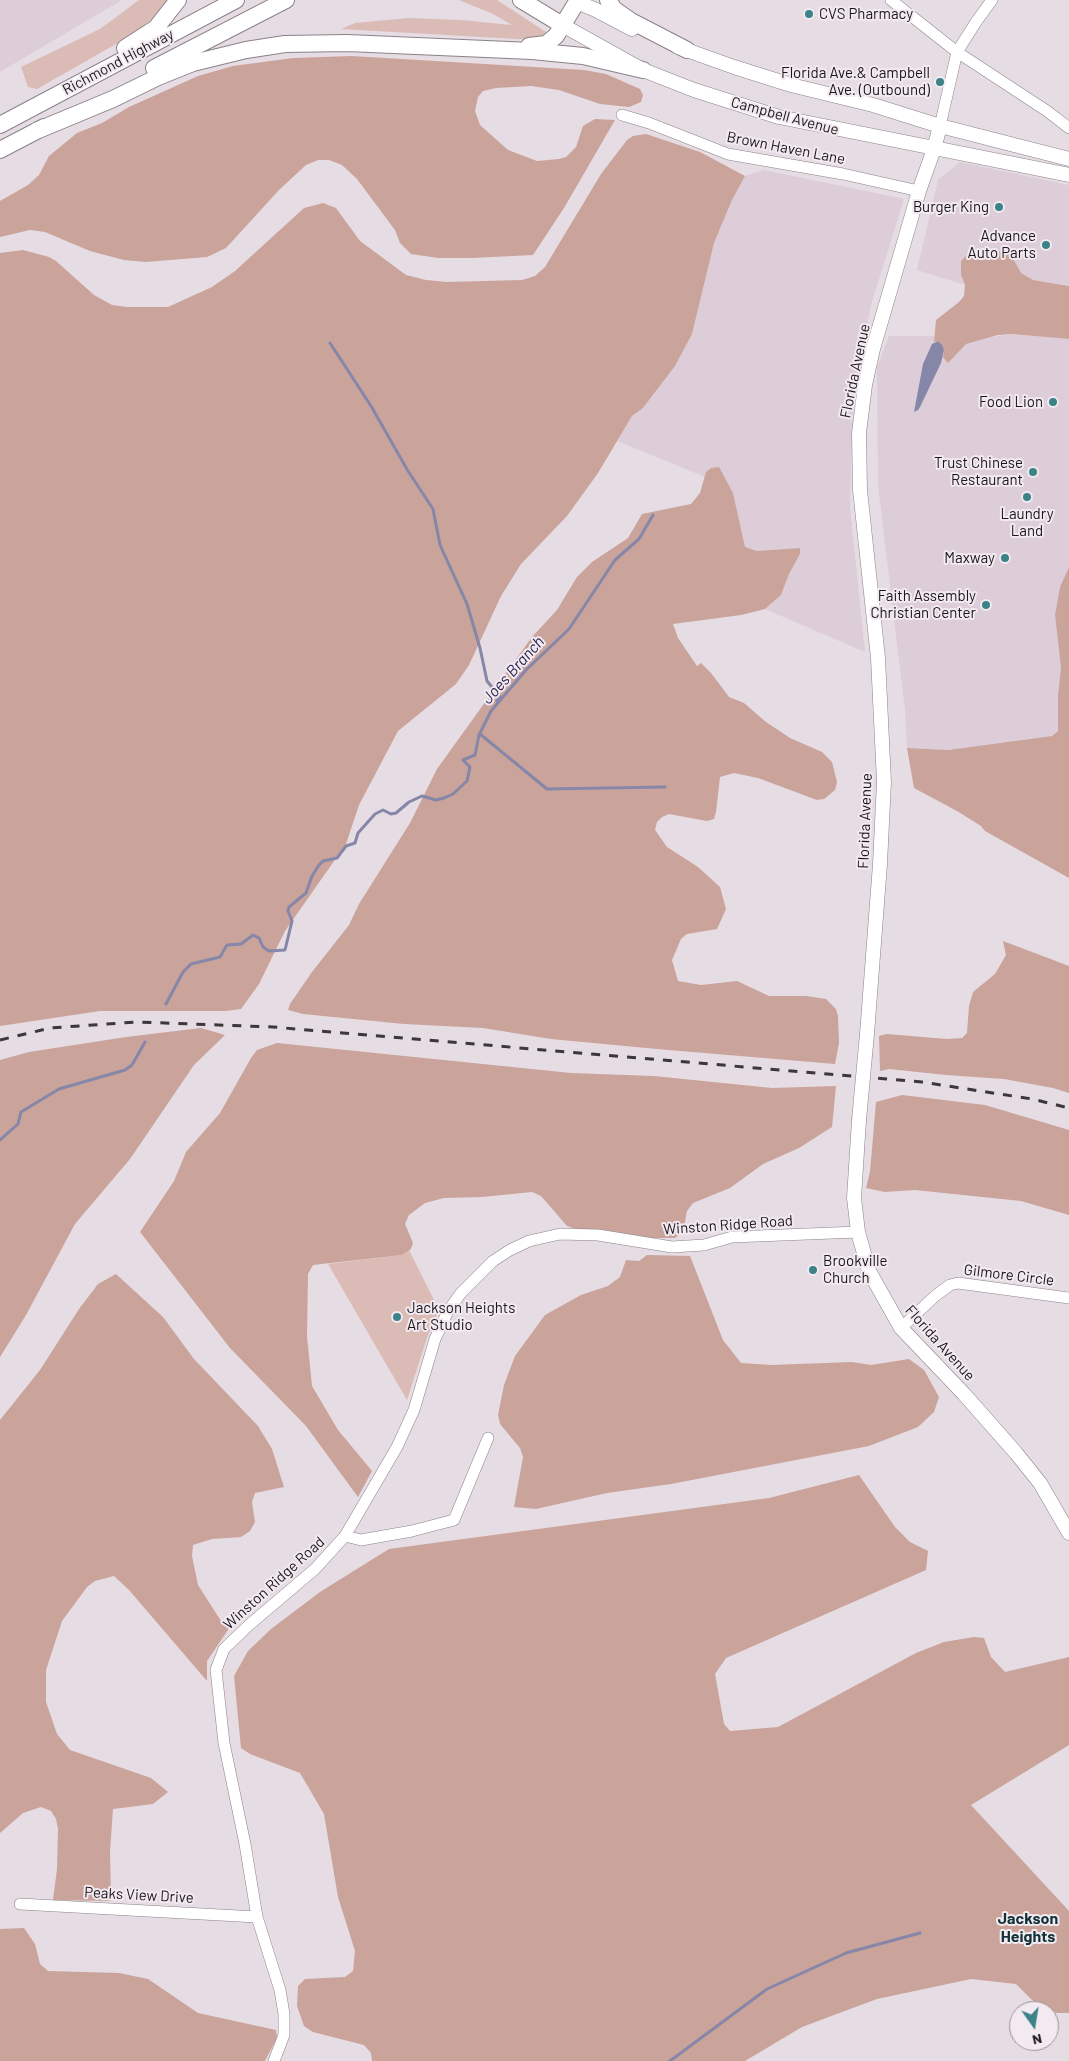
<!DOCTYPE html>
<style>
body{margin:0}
#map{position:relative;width:1069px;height:2061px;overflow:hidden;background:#e6dce3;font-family:Barlow,sans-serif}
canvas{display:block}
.north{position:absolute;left:1009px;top:2001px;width:50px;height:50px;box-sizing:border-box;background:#f3e9f0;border:1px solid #9c959a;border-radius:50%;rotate:167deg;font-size:14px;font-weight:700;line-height:20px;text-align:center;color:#1a1719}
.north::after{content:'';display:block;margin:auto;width:18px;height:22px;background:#3b8389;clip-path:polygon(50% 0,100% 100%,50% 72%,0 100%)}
</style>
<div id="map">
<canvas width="1069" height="2061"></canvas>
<div class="north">N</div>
</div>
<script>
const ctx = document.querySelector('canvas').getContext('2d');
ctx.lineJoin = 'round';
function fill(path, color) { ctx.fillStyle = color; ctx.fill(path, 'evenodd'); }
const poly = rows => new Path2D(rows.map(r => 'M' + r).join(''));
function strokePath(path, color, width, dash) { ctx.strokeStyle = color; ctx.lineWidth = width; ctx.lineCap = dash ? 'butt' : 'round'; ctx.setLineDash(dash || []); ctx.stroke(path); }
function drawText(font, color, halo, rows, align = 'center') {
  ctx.font = font + ' Barlow,sans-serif'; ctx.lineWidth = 4; ctx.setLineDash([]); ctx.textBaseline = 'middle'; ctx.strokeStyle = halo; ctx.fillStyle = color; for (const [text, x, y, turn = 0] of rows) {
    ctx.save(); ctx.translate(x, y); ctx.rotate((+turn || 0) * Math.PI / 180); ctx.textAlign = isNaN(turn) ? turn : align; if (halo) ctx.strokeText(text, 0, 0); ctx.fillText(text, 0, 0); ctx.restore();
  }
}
fill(poly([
 [0,0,122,0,0,72],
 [960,162,1069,185,1069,286,1033,280,1021,273,1010,253,961,275,965,285,917,270,938,180],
 [764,170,904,199,871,305,853,400,850,508,865,652,765,609,781,595,789,574,800,554,800,548,757,551,745,547,733,493,719,468,711,468,706,472,705,477,617,441,632,416,643,408,675,366,692,334,714,243,732,200,745,176],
 [1012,334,1069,339,1069,567,1060,587,1055,615,1061,668,1058,695,1058,731,1052,736,948,750,907,748,905,710,878,485,877,368,889,336,934,336,934,341,948,362,966,344,977,339]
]), '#ddcdd8');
fill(poly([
 [139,0,167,0,157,15,130,36,37,89,28,87,21,67,100,29],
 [459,0,497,0,546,32,543,38,533,40,341,29,355,23,408,18,461,20,512,25,493,14],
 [409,1250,439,1310,427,1338,407,1400,328,1264,402,1255]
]), '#dbbbb5');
fill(poly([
 [352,56,584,70,606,74,640,89,643,95,641,102,629,107,600,104,559,90,531,86,496,88,483,91,478,97,475,111,480,125,508,150,537,161,559,159,566,157,576,147,583,126,595,119,615,120,564,208,533,255,472,258,438,258,411,254,400,243,395,230,357,179,342,165,329,160,318,160,306,165,279,190,226,248,207,257,146,262,124,260,90,251,45,232,30,230,0,237,0,201,28,185,39,175,49,156,77,133,102,123,129,107,198,76,233,66,293,58],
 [646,134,700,152,745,176,732,200,714,243,692,334,675,366,643,408,632,416,598,473,567,516,521,564,501,596,469,665,456,684,398,731,359,805,346,844,285,931,259,984,241,1009,226,1011,100,1011,0,1026,0,253,23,250,49,257,56,261,94,295,112,305,127,307,168,307,212,287,235,271,304,208,323,203,336,208,360,241,406,275,426,280,447,282,522,280,535,276,545,267,601,174,627,140,633,136],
 [989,250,1010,253,1021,273,1033,280,1069,286,1069,339,1012,334,998,335,966,344,948,363,943,357,944,350,938,341,934,342,936,320,959,302,964,296,965,285,961,275,961,261,966,256],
 [719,467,733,493,745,547,757,551,800,548,800,554,789,574,781,595,765,609,741,615,673,624,678,638,697,666,701,663,711,673,729,697,744,703,766,722,790,738,822,752,832,762,837,782,835,790,824,799,817,800,758,778,734,773,720,777,716,812,714,819,707,821,669,814,662,817,657,822,655,830,667,847,698,867,720,887,726,909,717,929,687,934,681,939,672,960,678,981,701,985,737,981,769,996,806,996,826,999,836,1009,838,1016,839,1043,835,1064,657,1049,551,1039,483,1028,404,1024,303,1014,288,1010,290,1004,312,972,349,925,359,904,410,823,437,769,532,637,557,610,577,577,592,562,628,538,642,514,691,504,700,493,706,472,711,468],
 [1069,567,1069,878,985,831,981,826,957,811,914,788,907,748,948,750,1052,736,1058,731,1058,695,1061,668,1055,615,1060,587],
 [1003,941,1069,966,1069,1093,1053,1088,1004,1079,946,1075,889,1069,880,1071,879,1036,887,1034,947,1039,962,1038,967,1033,969,1006,973,992,995,974,1006,955],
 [201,1028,225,1035,194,1065,130,1159,75,1224,26,1315,0,1357,0,1060,29,1052,126,1037],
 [277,1043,571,1073,654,1076,772,1088,836,1086,832,1127,799,1148,763,1164,730,1188,693,1203,687,1211,683,1232,675,1238,645,1238,576,1229,567,1226,541,1196,532,1192,482,1197,444,1198,425,1203,409,1215,405,1224,413,1243,411,1249,402,1255,313,1265,308,1274,307,1336,312,1386,338,1430,372,1471,358,1497,306,1426,230,1348,140,1232,174,1181,186,1152,220,1113,251,1058,257,1050],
 [902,1095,985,1105,1069,1130,1069,1215,1021,1201,915,1190,885,1192,866,1188,870,1172,876,1102],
 [647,1255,690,1256,723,1340,741,1363,771,1365,852,1362,871,1365,909,1359,924,1370,939,1397,934,1412,918,1427,869,1446,671,1484,607,1493,536,1509,514,1507,523,1457,520,1448,500,1424,498,1415,504,1385,515,1356,545,1315,581,1295,608,1286,620,1277,626,1260,639,1261],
 [116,1274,163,1317,194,1359,258,1426,272,1449,284,1487,255,1493,252,1502,255,1522,250,1531,241,1537,212,1539,193,1545,192,1556,198,1585,221,1621,230,1627,207,1661,207,1681,129,1590,114,1576,95,1581,87,1587,62,1621,46,1670,46,1702,57,1734,70,1750,151,1778,168,1792,153,1804,113,1809,110,1851,111,1901,53,1900,57,1869,58,1829,56,1819,51,1811,41,1807,23,1813,0,1833,0,1420,40,1370,79,1309,98,1284],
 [859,1475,895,1527,910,1542,928,1551,926,1570,726,1658,715,1674,724,1724,730,1731,778,1727,916,1653,944,1642,974,1637,984,1638,991,1657,1005,1672,1069,1657,1069,1745,971,1805,1069,1911,1069,2013,1057,2013,1039,2007,1016,1984,971,1979,877,1999,802,2027,745,2061,372,2061,371,2053,364,2045,313,2032,304,2026,297,2006,298,1986,305,1979,345,1977,353,1971,355,1951,338,1897,324,1814,300,1773,250,1754,241,1748,234,1676,248,1651,271,1629,320,1592,389,1549,769,1498],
 [24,1928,35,1944,40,1964,48,1971,119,1973,148,1979,198,2013,276,2030,277,2038,265,2061,0,2061,0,1929]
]), '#caa39b');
fill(poly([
 [938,341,942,345,944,350,941,363,920,407,918,410,914,412,923,364,932,344]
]), '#8687a8');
strokePath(poly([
 [330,343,371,406,408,471,433,509,440,545,467,604,480,648,487,681,500,697,497,701],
 [480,734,547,789,665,787],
 [166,1004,183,972,191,964,220,957,227,945,241,944,253,935,259,938,263,947,269,951,285,950,292,921,288,911,289,907,306,893,312,876,319,865,323,861,337,858,346,846,355,843,358,833,375,814,383,810,391,814,396,813,409,802,422,796,436,800,444,798,453,794,467,781,470,767,463,760,475,755,479,735,491,711,526,670,569,629,615,560,639,539,653,515],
 [0,1140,18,1124,21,1112,59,1089,125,1070,132,1065,145,1042],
 [670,2061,767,1989,846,1953,920,1933]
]), '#8687a8', 3);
const minor = poly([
 [891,0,957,52,1047,111,1069,128],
 [622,115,649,123,728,154,843,174,919,191],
 [940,126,957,52,976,22,992,0],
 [901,1328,935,1296,950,1285,958,1283,1069,1298],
 [345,1536,361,1540,412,1531,454,1520,488,1438],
 [20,1904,257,1917],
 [274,2061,284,2035,284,2014,280,1990,257,1917,245,1844,224,1743,216,1670,224,1649,249,1625,315,1569,345,1536,397,1447,414,1410,435,1339,448,1311,461,1293,493,1261,510,1250,529,1241,560,1234,598,1235,672,1247,704,1245,732,1237,858,1232]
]);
const major = poly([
 [577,2,596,10,632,29],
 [564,26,643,70,694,90,779,117,1069,175],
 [678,47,734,67,791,85,873,105,940,126,1069,159],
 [867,1034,880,864,884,782,878,658,860,490,859,433,865,385,873,349,919,191,934,149,940,126],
 [859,1120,854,1198,858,1232,869,1271,901,1328,964,1394,1016,1453,1040,1483,1069,1533]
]);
const highway = poly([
 [521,0,564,26],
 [608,0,614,9,631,21,687,50],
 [529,46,546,44,556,36,578,0],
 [125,48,156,28,178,0],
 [154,68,286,0],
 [0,125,236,0],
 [36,131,113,99,158,77,193,63,246,50,285,44,347,43,532,51,583,56,643,70],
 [0,150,44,127]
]);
strokePath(minor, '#8b8288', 12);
strokePath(major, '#8b8288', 15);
strokePath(highway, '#8b8288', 18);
strokePath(minor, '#fff', 11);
strokePath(major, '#fff', 14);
strokePath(highway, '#fff', 16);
strokePath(poly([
 [0,1040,50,1028,137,1022,273,1027,922,1082,1032,1099,1069,1108]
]), '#3b373a', 3, [9, 9]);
const majorBridge = poly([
 [859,1120,867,1034]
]);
strokePath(majorBridge, '#8b8288', 15, []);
strokePath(majorBridge, '#fff', 14);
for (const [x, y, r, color] of [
 [809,14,5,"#3b8389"],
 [940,82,5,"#3b8389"],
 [999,207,5,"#3b8389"],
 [1046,245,5,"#3b8389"],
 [1053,402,5,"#3b8389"],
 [1033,472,5,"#3b8389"],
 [1027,497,5,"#3b8389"],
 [1005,558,5,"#3b8389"],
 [986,605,5,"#3b8389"],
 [813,1270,5,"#3b8389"],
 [397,1317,5,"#3b8389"]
]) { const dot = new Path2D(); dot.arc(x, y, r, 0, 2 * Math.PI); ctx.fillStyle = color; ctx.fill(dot); strokePath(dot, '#f3e9f0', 2); }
drawText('15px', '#1a1719', '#f3e9f0', [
 ["CVS Pharmacy",819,14,"left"],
 ["Florida Ave.& Campbell",930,73],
 ["Ave. (Outbound)",930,90],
 ["Burger King",989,207],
 ["Advance",1036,236],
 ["Auto Parts",1036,253],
 ["Food Lion",1043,402],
 ["Trust Chinese",1023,463],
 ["Restaurant",1023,480],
 ["Laundry",1027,514,"center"],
 ["Land",1027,531,"center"],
 ["Maxway",995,558],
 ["Faith Assembly",976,596],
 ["Christian Center",976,613],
 ["Brookville",823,1261,"left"],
 ["Church",823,1278,"left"],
 ["Jackson Heights",407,1308,"left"],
 ["Art Studio",407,1325,"left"]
], 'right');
drawText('15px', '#1a1719', '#f3e9f0', [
 ["Richmond Highway",118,62,-28],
 ["Campbell Avenue",785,116,15],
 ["Brown Haven Lane",786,148,11],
 ["Florida Avenue",855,371,-78],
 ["Florida Avenue",865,821,-88],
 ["Winston Ridge Road",728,1225,-4],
 ["Gilmore Circle",1009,1275,7],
 ["Florida Avenue",940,1343,48],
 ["Winston Ridge Road",274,1583,-42],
 ["Peaks View Drive",139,1895,3]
]);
drawText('italic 16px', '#282551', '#f3e9f0', [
 ["Joes Branch",513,670,-48]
]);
drawText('bold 16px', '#0f3235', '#f3e9f0', [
 ["Jackson",1028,1919],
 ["Heights",1028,1937]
]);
</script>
